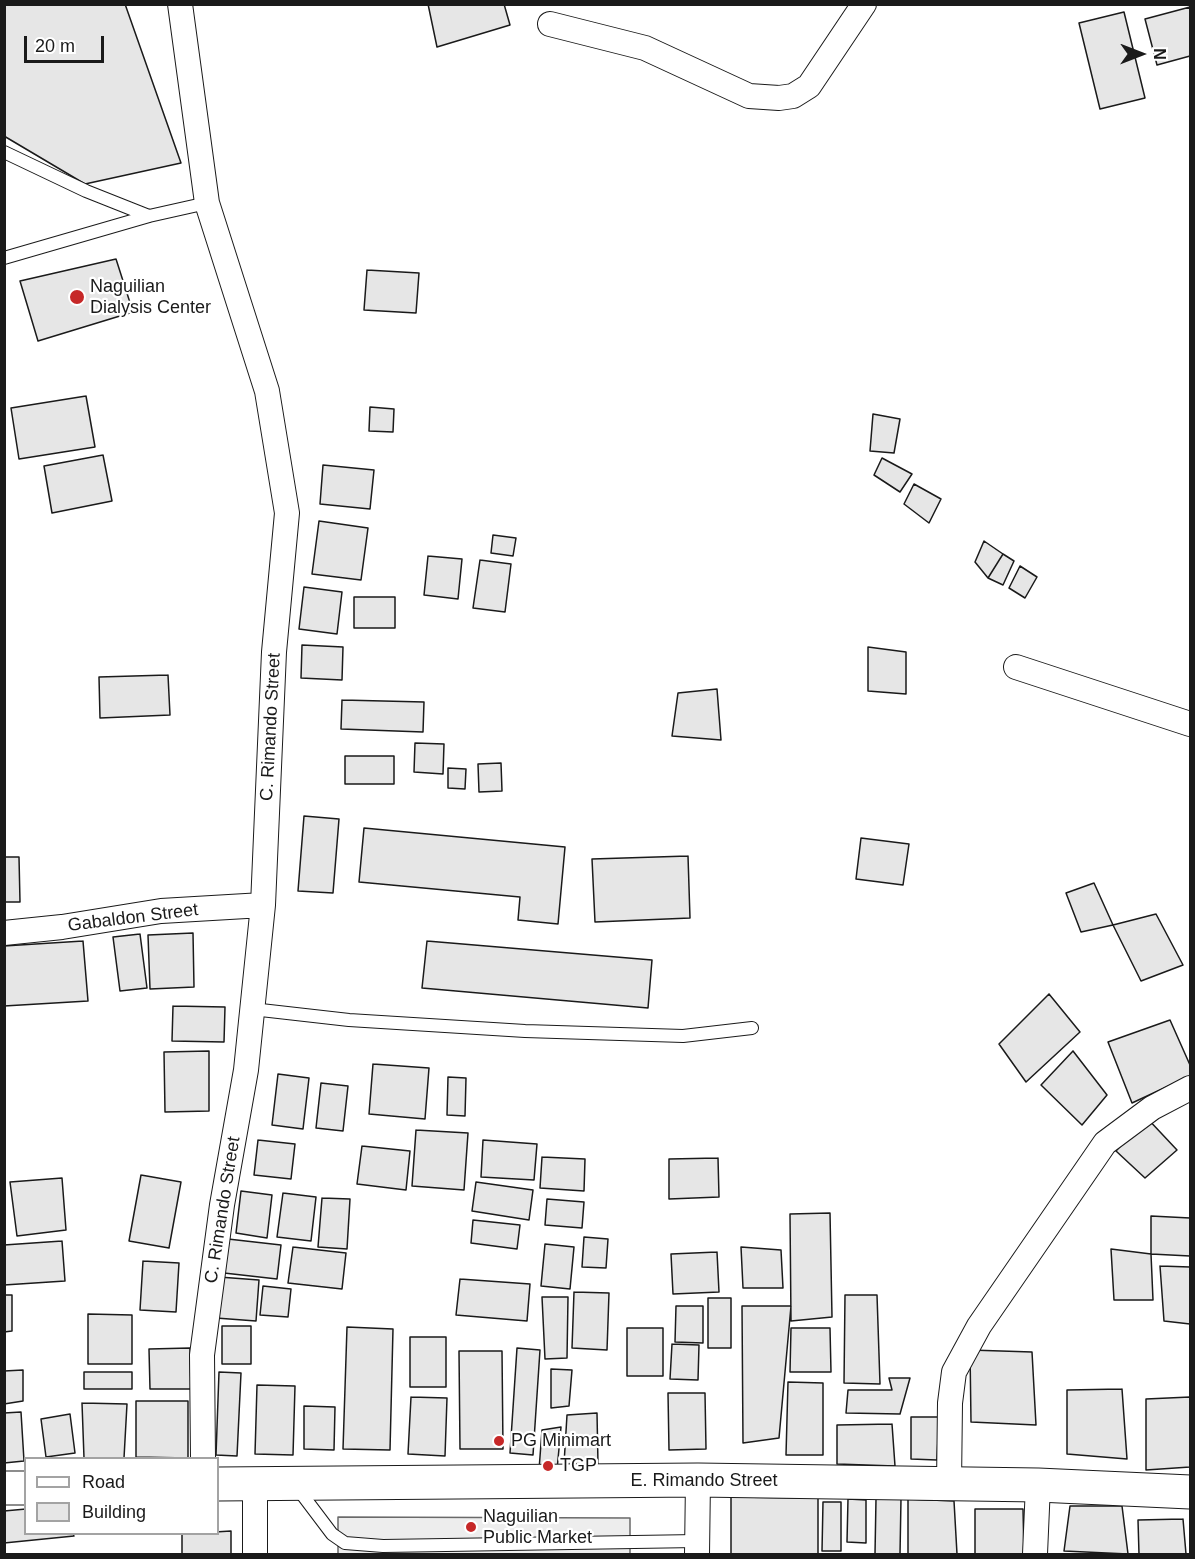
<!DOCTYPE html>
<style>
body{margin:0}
#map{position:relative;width:1195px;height:1559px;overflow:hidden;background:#fff;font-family:Arial,sans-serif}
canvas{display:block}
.frame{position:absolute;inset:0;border:6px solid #1a1a1a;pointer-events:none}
.legend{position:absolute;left:24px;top:1457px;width:195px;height:78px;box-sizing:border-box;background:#fff;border:2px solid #a3a3a3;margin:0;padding:8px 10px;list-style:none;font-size:18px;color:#1a1a1a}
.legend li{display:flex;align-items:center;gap:12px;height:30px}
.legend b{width:30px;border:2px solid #a3a3a3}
.north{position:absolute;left:1111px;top:24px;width:60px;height:60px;-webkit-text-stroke:4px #fff;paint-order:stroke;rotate:90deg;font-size:16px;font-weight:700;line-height:24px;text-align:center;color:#1a1a1a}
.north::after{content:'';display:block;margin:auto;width:21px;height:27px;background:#1a1a1a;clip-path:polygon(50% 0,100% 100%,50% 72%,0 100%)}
.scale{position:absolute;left:24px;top:36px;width:80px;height:27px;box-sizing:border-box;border:3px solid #1a1a1a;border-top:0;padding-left:8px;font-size:18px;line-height:21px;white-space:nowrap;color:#1a1a1a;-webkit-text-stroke:4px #fff;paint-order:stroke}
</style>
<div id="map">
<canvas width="1195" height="1559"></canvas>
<div class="frame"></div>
<ul class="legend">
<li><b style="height:8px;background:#fff"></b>Road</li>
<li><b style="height:16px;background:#e6e6e6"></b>Building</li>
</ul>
<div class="north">N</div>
<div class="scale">20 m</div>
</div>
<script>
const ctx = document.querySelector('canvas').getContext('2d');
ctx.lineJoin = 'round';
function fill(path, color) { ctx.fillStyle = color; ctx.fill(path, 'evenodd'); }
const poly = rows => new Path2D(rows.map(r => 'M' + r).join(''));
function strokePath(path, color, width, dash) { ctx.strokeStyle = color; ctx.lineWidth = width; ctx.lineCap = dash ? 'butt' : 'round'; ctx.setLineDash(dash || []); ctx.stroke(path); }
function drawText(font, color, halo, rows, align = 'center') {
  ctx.font = font + ' Arial,sans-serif'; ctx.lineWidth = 4.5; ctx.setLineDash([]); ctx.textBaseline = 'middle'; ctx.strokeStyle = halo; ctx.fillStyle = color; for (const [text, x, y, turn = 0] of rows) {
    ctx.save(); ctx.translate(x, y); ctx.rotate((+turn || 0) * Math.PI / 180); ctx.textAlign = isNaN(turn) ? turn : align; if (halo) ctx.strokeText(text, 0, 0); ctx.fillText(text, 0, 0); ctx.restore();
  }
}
const parking = poly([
 [338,1517,630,1518,630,1554,338,1554,338,1517]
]);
fill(parking, '#ededed');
strokePath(parking, '#6a6a6a', 1.5);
const building = poly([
 [4,4,125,4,181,163,85,184,4,136,4,4],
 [428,4,504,4,510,25,437,47,428,4],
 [1190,7,1190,56,1157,65,1145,19,1190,7],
 [1124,12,1145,98,1100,109,1079,23,1124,12],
 [116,259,133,312,38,341,20,281,116,259],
 [367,270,419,273,416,313,364,310,367,270],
 [86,396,95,447,19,459,11,408,86,396],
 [370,407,394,409,393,432,369,431,370,407],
 [873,414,900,419,894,453,870,451,873,414],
 [103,455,112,501,52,513,44,466,103,455],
 [882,458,912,474,900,492,874,475,882,458],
 [323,465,374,470,370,509,320,504,323,465],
 [914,484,941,499,929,523,904,504,914,484],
 [319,521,368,528,361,580,312,574,319,521],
 [493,535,516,538,513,556,491,553,493,535],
 [984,541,1003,554,988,578,975,562,984,541],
 [1003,554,1014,561,1003,585,988,578,1003,554],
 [428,556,462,559,458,599,424,595,428,556],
 [480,560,511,564,505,612,473,608,480,560],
 [1020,566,1037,577,1025,598,1009,588,1020,566],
 [304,587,342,592,337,634,299,629,304,587],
 [354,597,395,597,395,628,354,628,354,597],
 [302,645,343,647,342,680,301,678,302,645],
 [868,647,906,652,906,694,868,691,868,647],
 [168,675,170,715,100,718,99,677,168,675],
 [717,689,721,740,672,736,678,693,717,689],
 [342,700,424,702,423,732,341,729,342,700],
 [415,743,444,744,443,774,414,772,415,743],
 [345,756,394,756,394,784,345,784,345,756],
 [501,763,502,791,479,792,478,764,501,763],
 [448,768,466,769,465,789,448,788,448,768],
 [304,816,339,819,333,893,298,891,304,816],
 [364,828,565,847,558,924,518,920,520,897,359,882,364,828],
 [861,838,909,844,903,885,856,879,861,838],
 [688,856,690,918,595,922,592,859,688,856],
 [4,857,19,857,20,902,4,902,4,857],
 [1094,883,1113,925,1081,932,1066,893,1094,883],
 [1156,914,1183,965,1141,981,1113,925,1156,914],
 [193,933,194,987,150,989,148,935,193,933],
 [140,934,147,988,120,991,113,937,140,934],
 [83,941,88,1001,4,1006,4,946,83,941],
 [427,941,652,960,648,1008,422,988,427,941],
 [1049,994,1080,1032,1026,1082,999,1044,1049,994],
 [173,1006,225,1007,224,1042,172,1041,173,1006],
 [1170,1020,1190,1065,1190,1076,1132,1103,1108,1042,1170,1020],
 [209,1051,209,1111,165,1112,164,1052,209,1051],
 [1073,1051,1107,1095,1082,1125,1041,1085,1073,1051],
 [373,1064,429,1068,425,1119,369,1114,373,1064],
 [278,1074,309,1078,303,1129,272,1125,278,1074],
 [448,1077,466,1078,465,1116,447,1115,448,1077],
 [321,1083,348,1086,343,1131,316,1128,321,1083],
 [1146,1117,1177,1150,1145,1178,1116,1151,1146,1117],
 [416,1130,468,1133,464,1190,412,1186,416,1130],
 [258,1140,295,1144,291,1179,254,1175,258,1140],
 [483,1140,537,1144,534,1180,481,1177,483,1140],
 [362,1146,410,1151,406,1190,357,1184,362,1146],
 [542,1157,585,1159,584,1191,540,1188,542,1157],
 [718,1158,719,1197,669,1199,669,1159,718,1158],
 [141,1175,181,1182,169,1248,129,1241,141,1175],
 [62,1178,66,1230,17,1236,10,1182,62,1178],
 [476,1182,533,1190,529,1220,472,1211,476,1182],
 [241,1191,272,1195,267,1238,236,1233,241,1191],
 [283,1193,316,1197,311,1241,277,1237,283,1193],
 [322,1198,350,1199,347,1249,318,1247,322,1198],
 [547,1199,584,1202,582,1228,545,1225,547,1199],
 [830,1213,832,1317,791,1321,790,1214,830,1213],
 [1151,1216,1190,1218,1190,1256,1151,1254,1151,1216],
 [473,1220,520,1225,517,1249,471,1243,473,1220],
 [584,1237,608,1239,606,1268,582,1267,584,1237],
 [228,1239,281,1245,277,1279,224,1273,228,1239],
 [62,1241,65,1281,4,1285,4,1245,62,1241],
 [545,1244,574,1247,570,1289,541,1286,545,1244],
 [293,1247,346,1253,342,1289,288,1283,293,1247],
 [741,1247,781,1250,783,1288,743,1288,741,1247],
 [1111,1249,1151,1254,1153,1300,1114,1300,1111,1249],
 [717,1252,719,1292,673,1294,671,1254,717,1252],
 [143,1261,179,1263,176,1312,140,1310,143,1261],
 [1160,1266,1190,1267,1190,1324,1164,1321,1160,1266],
 [219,1277,259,1280,256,1321,216,1318,219,1277],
 [460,1279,530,1284,527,1321,456,1315,460,1279],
 [263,1286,291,1289,288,1317,260,1315,263,1286],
 [574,1292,609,1293,607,1350,572,1348,574,1292],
 [4,1295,12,1295,12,1331,4,1332,4,1295],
 [845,1295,877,1295,880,1384,844,1383,845,1295],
 [542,1297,568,1297,567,1358,545,1359,542,1297],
 [708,1298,731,1298,731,1348,708,1348,708,1298],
 [676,1306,703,1306,703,1343,675,1342,676,1306],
 [742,1306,791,1306,779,1438,743,1443,742,1306],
 [88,1314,132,1315,132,1364,88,1364,88,1314],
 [222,1326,251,1326,251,1364,222,1364,222,1326],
 [347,1327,393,1329,390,1450,343,1449,347,1327],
 [627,1328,663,1328,663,1376,627,1376,627,1328],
 [791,1328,830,1328,831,1372,790,1372,791,1328],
 [410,1337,446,1337,446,1387,410,1387,410,1337],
 [672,1344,699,1345,698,1380,670,1379,672,1344],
 [190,1348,191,1389,150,1389,149,1349,190,1348],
 [517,1348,540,1350,533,1455,510,1453,517,1348],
 [970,1350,1032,1352,1036,1425,971,1422,970,1350],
 [459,1351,502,1351,503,1449,460,1449,459,1351],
 [551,1369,572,1370,569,1406,551,1408,551,1369],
 [23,1370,23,1401,4,1404,4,1371,23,1370],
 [84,1372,132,1372,132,1389,84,1389,84,1372],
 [219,1372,241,1373,237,1456,216,1455,219,1372],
 [889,1378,910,1378,900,1414,846,1413,848,1390,892,1390,889,1378],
 [788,1382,823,1383,823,1455,786,1455,788,1382],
 [257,1385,295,1386,293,1455,255,1454,257,1385],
 [1122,1389,1127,1459,1067,1454,1067,1390,1122,1389],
 [668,1393,705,1393,706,1449,669,1450,668,1393],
 [411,1397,447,1398,445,1456,408,1454,411,1397],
 [1190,1397,1190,1467,1146,1470,1146,1399,1190,1397],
 [136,1401,188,1401,188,1458,136,1457,136,1401],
 [82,1403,127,1404,124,1458,84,1458,82,1403],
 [304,1406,335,1407,334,1450,304,1449,304,1406],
 [21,1412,24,1461,4,1463,4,1413,21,1412],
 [597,1413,598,1464,564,1464,567,1415,597,1413],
 [70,1414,75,1453,46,1457,41,1419,70,1414],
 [911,1417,939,1417,937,1460,911,1459,911,1417],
 [892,1424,895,1466,837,1464,837,1425,892,1424],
 [561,1427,557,1470,539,1470,542,1430,561,1427],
 [731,1497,818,1498,818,1554,731,1554,731,1497],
 [848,1499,866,1500,866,1543,847,1542,848,1499],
 [876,1499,901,1499,900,1554,875,1554,876,1499],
 [908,1499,954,1501,957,1554,908,1554,908,1499],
 [823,1502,841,1502,841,1551,822,1551,823,1502],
 [1070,1506,1122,1506,1128,1554,1064,1551,1070,1506],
 [26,1509,26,1534,73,1534,74,1536,4,1543,4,1511,26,1509],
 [975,1509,1023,1509,1024,1554,975,1554,975,1509],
 [1183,1519,1186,1554,1139,1554,1138,1520,1183,1519],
 [231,1531,231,1554,182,1554,182,1534,231,1531]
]);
fill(building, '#e6e6e6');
strokePath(building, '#1a1a1a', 1.5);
const lane = poly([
 [4,152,86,191,149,216],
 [4,258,149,216,207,203],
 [252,1009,349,1020,525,1031,683,1036,752,1028],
 [298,1489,332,1534,345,1543,383,1546,697,1541]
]);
const street = poly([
 [180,4,207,203,267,391,287,513,274,652,263,905,246,1070,222,1205,202,1355,203,1458],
 [550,24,645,48,749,96,779,98,793,96,809,86,864,4],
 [1016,667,1190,724],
 [4,933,62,927,161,911,263,905],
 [949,1484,950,1403,954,1372,979,1326,1105,1143,1152,1108,1190,1088],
 [255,1554,255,1484],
 [697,1554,698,1480],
 [1035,1554,1038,1485]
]);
const secondary = poly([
 [218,1484,698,1480,1038,1485,1190,1492],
 [4,1488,26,1488]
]);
strokePath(lane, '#1a1a1a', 14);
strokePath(street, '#1a1a1a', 26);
strokePath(secondary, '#1a1a1a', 35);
strokePath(lane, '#fff', 12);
strokePath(street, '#fff', 24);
strokePath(secondary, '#fff', 33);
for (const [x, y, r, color] of [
 [77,297,8,"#c62828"],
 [499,1441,6,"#c62828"],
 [548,1466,6,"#c62828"],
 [471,1527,6,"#c62828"]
]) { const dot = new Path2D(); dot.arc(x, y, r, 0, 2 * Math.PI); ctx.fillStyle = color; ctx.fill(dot); strokePath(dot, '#fff', 2); }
drawText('18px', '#1a1a1a', '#fff', [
 ["Naguilian",90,287],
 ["Dialysis Center",90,308],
 ["PG Minimart",511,1441],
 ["TGP",560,1466],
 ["Naguilian",483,1517],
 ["Public Market",483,1538]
], 'left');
drawText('18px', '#1a1a1a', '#fff', [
 ["C. Rimando Street",271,727,-87],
 ["Gabaldon Street",133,918,-7],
 ["C. Rimando Street",223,1210,-81],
 ["E. Rimando Street",704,1481]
]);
</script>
